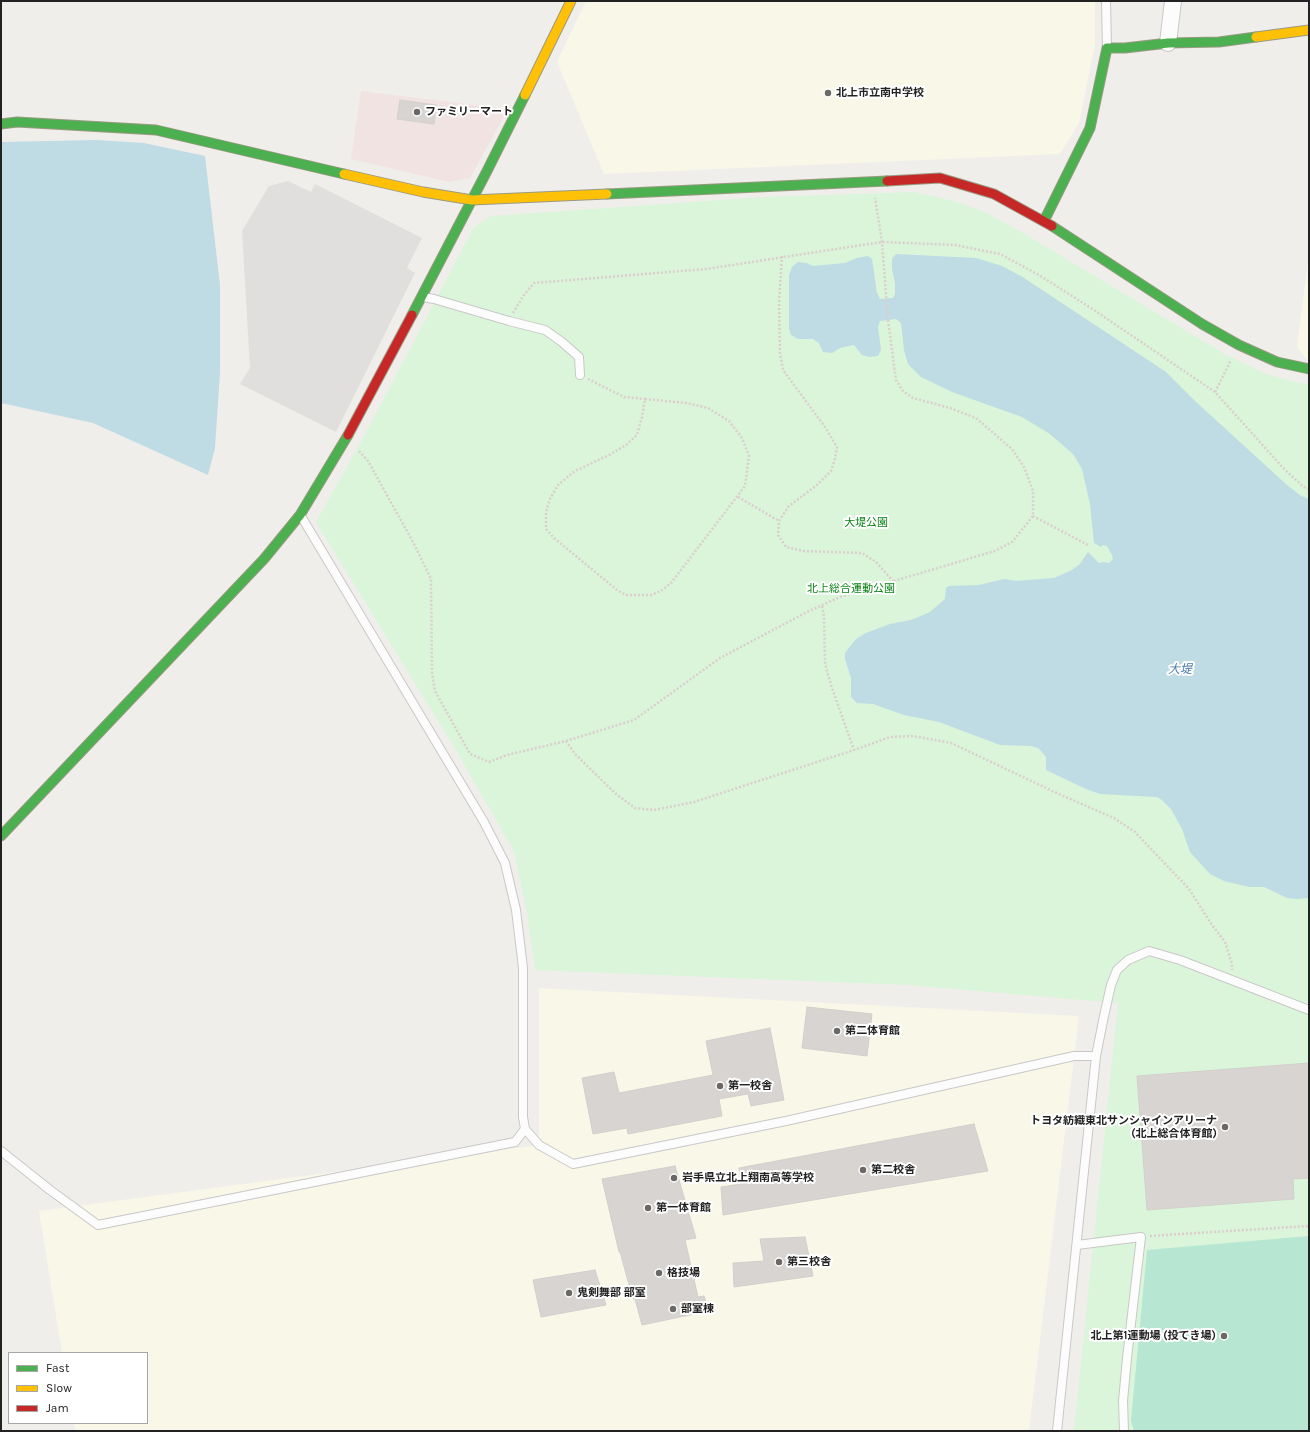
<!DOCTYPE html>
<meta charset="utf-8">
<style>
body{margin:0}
#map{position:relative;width:1310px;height:1432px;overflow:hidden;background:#f0eeeb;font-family:Karla,sans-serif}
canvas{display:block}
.frame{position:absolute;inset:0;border:2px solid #222;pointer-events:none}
.legend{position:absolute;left:8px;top:1352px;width:140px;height:72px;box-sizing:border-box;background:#fff;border:1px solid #a7a7a7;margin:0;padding:5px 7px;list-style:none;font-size:12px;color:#222}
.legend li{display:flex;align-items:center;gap:8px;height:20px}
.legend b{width:20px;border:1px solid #a7a7a7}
</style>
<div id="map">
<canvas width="1310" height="1432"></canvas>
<div class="frame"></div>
<ul class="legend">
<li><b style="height:5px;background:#4caf50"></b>Fast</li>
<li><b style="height:5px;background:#ffc107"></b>Slow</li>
<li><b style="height:5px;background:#c62828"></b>Jam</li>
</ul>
</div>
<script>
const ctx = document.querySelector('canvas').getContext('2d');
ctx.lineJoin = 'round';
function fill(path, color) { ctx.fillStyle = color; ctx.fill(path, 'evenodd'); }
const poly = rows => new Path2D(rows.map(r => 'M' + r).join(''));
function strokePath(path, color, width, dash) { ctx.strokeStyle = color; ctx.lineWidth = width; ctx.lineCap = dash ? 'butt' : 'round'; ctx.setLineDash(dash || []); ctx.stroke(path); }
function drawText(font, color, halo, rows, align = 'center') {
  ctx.font = font + ' Karla,"Noto Sans JP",sans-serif'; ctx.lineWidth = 4; ctx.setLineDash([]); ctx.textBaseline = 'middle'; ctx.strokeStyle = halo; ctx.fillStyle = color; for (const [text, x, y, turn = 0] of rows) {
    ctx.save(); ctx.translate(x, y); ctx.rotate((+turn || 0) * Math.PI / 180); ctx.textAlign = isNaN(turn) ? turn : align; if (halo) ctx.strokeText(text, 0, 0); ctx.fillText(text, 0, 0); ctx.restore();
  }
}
fill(poly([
 [361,91,508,109,470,178,449,182,351,159]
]), '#f1e3e1');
fill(poly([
 [586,1,1095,1,1095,44,1079,123,1060,154,604,174,557,62],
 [1309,254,1309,361,1307,360,1297,347],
 [539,988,1079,1016,1029,1431,76,1431,74,1423,147,1423,147,1353,62,1353,39,1211,539,1145]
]), '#f8f7e8');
fill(poly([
 [914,192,954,201,985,212,1023,233,1223,353,1266,374,1295,382,1309,384,1309,1431,1074,1431,1118,1003,907,985,535,970,527,913,514,851,454,747,316,522,361,442,474,227,491,216,764,197]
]), '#daf5da');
fill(poly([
 [1309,1236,1309,1431,1134,1431,1131,1421,1147,1250]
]), '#b7e6d2');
fill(poly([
 [288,181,311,192,315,184,422,238,407,268,415,273,336,432,240,384,250,368,242,231,269,186]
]), '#e0dfde');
fill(poly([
 [96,140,144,143,205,156,220,285,220,372,215,448,208,475,93,423,1,403,1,142],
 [896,254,976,258,1002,266,1021,276,1166,372,1195,401,1287,485,1301,496,1309,499,1309,898,1297,899,1287,898,1264,887,1249,887,1224,881,1210,874,1190,852,1182,829,1171,809,1162,800,1157,797,1100,794,1086,789,1046,770,1046,757,1042,752,1038,748,1031,746,1000,745,939,722,904,715,873,704,857,703,851,697,851,678,845,659,845,653,856,639,866,633,890,624,911,620,930,612,945,599,946,588,949,586,979,585,1004,579,1016,581,1054,578,1072,570,1080,564,1088,552,1099,563,1103,562,1109,563,1113,559,1112,555,1107,546,1103,545,1101,547,1094,543,1090,504,1082,469,1073,454,1050,434,1022,417,952,392,921,377,908,364,904,350,901,323,896,319,880,321,878,327,881,350,878,356,869,357,862,355,854,345,840,348,832,353,823,352,819,343,813,339,798,339,791,335,789,329,789,275,792,267,798,262,806,263,813,266,845,263,857,258,868,256,872,259,877,293,880,299,893,298,895,294,895,283,892,269,892,259]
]), '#bfdbe3');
const building = poly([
 [400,100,436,105,434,124,397,119,400,100],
 [807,1007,872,1014,867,1056,802,1048,807,1007],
 [770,1028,784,1100,751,1106,748,1094,719,1099,722,1116,628,1134,627,1128,593,1134,582,1078,614,1072,619,1093,713,1075,706,1041,770,1028],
 [1309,1063,1309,1178,1293,1179,1294,1199,1147,1210,1137,1076,1309,1063],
 [974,1124,988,1171,723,1215,721,1187,741,1184,739,1168,974,1124],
 [675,1166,696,1238,685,1240,698,1297,704,1296,709,1311,642,1325,635,1299,633,1299,620,1252,619,1252,602,1179,675,1166],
 [805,1237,813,1276,734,1287,733,1263,764,1261,760,1239,805,1237],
 [595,1270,606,1305,541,1317,533,1280,595,1270]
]);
fill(building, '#d7d4d2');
strokePath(building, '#d3d0cc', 1);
const lane = poly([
 [1106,1,1107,48],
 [423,297,434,299,509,321,545,330,562,342,579,357,580,375],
 [301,516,484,822,505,863,516,910,523,968,523,1117,525,1129,539,1145,573,1164,786,1121,1074,1056,1096,1056],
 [1,1151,50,1190,98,1225,515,1142,525,1129],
 [1077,1245,1141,1237,1127,1358,1123,1401,1124,1431],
 [1057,1431,1096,1056,1104,1016,1111,985,1117,970,1128,960,1149,951,1180,960,1309,1010]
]);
const street = poly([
 [1168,43,1173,1]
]);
const fast = poly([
 [1,124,17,122,156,130,344,174],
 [607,194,887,181],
 [1044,221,1090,128,1107,48,1125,48,1168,43,1219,42,1256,37],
 [1052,226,1202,324,1239,345,1277,362,1309,369],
 [412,315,487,171,525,95],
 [1,836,264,559,300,515,348,435]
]);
const slow = poly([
 [1256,37,1309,30],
 [525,95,571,1],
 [344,174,423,192,472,200,607,194]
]);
const jam = poly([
 [887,181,940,178,994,194,1052,226],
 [348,435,412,315]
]);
strokePath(lane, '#c9c8c7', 10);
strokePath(street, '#c9c8c7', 18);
strokePath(fast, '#999a82', 11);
strokePath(slow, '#999a82', 11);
strokePath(jam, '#999a82', 11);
strokePath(poly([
 [782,256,779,302,780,353,783,370,825,427,837,447,835,459,831,471,817,485,789,506,779,521,778,535,786,547,803,551,862,553,876,562,893,581],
 [513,313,524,295,534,283,706,269,882,242,955,245,1000,254,1039,275,1091,308,1215,392,1285,470,1304,487,1309,489],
 [588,379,624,397,645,399],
 [1215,392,1231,360],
 [645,399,686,403,708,408,729,421,742,438,749,456,745,486,671,583,661,591,651,595,626,595,617,590,554,538,546,529,546,512,550,499,558,485,575,471,609,455,626,445,637,435,642,417,645,399],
 [359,451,368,461,414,544,431,579,432,673,435,691,470,754,489,762,507,755,566,741,634,720,720,658,807,612,840,597,995,551,1012,542,1033,516,1033,491,1024,467,1012,449,991,431,976,418,950,408,913,398,903,391,896,380,888,320,882,242,875,198],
 [738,497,779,521],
 [1033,516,1088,545],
 [822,606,824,616,825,664,832,688,854,750],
 [566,741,575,754,616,794,635,808,654,810,694,802,854,750,890,737,913,736,951,743,1061,795,1114,818,1135,832,1189,889,1212,925,1225,942,1232,964,1232,970],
 [1150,1236,1309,1226]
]), '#dccecd', 2.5, [2, 2]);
strokePath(lane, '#fdfcfc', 8);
strokePath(street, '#fdfcfc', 16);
strokePath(fast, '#4caf50', 9);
strokePath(slow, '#ffc107', 9);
strokePath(jam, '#c62828', 9);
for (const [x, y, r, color] of [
 [828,93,4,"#6a6968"],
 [417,112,4,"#6a6968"],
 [837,1031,4,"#6a6968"],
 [720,1086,4,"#6a6968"],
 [1225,1127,4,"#6a6968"],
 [863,1170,4,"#6a6968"],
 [674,1178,4,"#6a6968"],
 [648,1208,4,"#6a6968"],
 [779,1262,4,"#6a6968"],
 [659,1273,4,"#6a6968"],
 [569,1293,4,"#6a6968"],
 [673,1309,4,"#6a6968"],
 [1224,1336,4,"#6a6968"]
]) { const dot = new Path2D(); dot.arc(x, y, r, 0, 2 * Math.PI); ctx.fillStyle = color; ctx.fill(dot); strokePath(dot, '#fff', 1.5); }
drawText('bold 11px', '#222', '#fff', [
 ["北上市立南中学校",836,93],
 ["ファミリーマート",425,112],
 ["第二体育館",845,1031],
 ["第一校舎",728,1086],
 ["トヨタ紡織東北サンシャインアリーナ",1217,1121,"right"],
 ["(北上総合体育館)",1217,1134,"right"],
 ["第二校舎",871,1170],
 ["岩手県立北上翔南高等学校",682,1178],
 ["第一体育館",656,1208],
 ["第三校舎",787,1262],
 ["格技場",667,1273],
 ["鬼剣舞部 部室",577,1293],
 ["部室棟",681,1309],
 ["北上第1運動場 (投てき場)",1216,1336,"right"]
], 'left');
drawText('11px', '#0c8416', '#fff', [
 ["大堤公園",866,523],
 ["北上総合運動公園",851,589]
]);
drawText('italic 12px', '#4a7aab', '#fff', [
 ["大堤",1180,670]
]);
</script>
